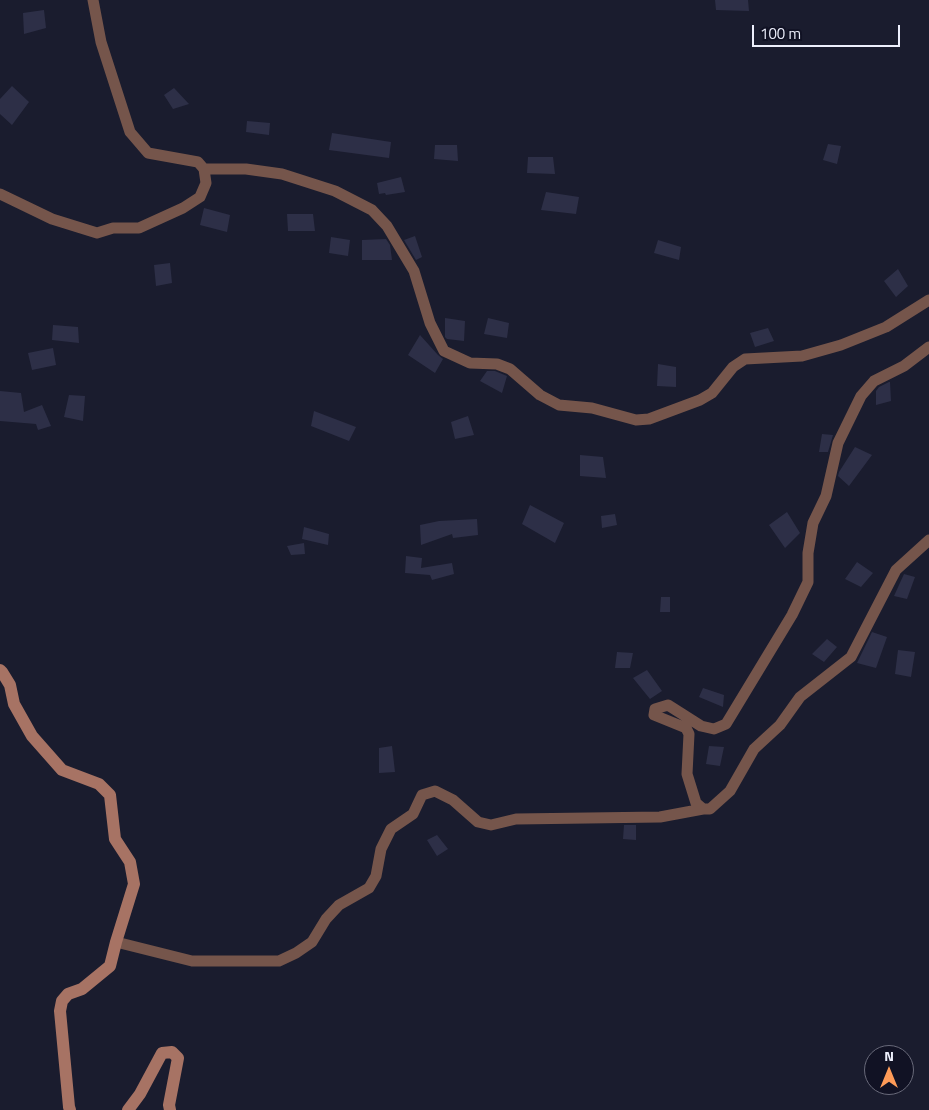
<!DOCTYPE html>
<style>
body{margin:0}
#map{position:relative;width:929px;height:1110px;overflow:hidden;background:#1a1c2e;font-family:"Titillium Web",sans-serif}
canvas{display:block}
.north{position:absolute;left:864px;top:1045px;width:50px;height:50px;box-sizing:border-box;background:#111224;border:1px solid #696a7a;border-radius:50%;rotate:0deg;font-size:14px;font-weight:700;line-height:20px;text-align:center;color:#edeffc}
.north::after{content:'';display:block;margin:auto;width:18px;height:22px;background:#fe9b58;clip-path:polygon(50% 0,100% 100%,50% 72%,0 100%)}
.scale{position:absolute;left:752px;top:25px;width:148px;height:22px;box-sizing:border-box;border:2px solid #edeffc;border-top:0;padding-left:6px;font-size:15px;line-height:18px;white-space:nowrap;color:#edeffc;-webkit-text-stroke:4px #111224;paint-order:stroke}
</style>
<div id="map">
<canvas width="929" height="1110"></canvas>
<div class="north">N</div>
<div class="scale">100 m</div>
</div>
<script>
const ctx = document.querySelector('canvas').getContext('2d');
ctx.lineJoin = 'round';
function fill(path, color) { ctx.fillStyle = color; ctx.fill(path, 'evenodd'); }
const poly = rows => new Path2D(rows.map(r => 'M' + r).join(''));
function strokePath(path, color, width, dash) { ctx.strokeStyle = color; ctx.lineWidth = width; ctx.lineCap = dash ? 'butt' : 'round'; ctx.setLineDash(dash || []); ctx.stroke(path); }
fill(poly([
 [715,0,748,0,749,11,716,10],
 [44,10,46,28,24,34,23,13],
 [12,86,29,102,12,125,0,114,0,99],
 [174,88,189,104,173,109,164,95],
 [247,121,270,123,269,135,246,132],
 [332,133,391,142,389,158,329,150],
 [828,144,841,146,837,164,823,160],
 [435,145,457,145,458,161,434,159],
 [528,157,553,157,555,174,527,173],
 [401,177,405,192,386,195,385,193,379,194,377,183],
 [546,192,579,197,576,214,541,210],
 [204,208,230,215,227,232,200,225],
 [287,214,313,214,315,231,288,231],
 [415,236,422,257,416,260,404,240],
 [331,237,350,240,348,256,329,253],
 [386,239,390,245,392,260,362,260,362,240],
 [658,240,681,247,679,260,654,253],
 [170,263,172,283,156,286,154,265],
 [898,269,908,286,896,297,884,281],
 [445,318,465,321,464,341,447,339,445,337],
 [488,318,509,323,507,338,484,334],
 [53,325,78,327,79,343,52,340],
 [768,328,774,341,755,347,750,333],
 [420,335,438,355,443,359,435,373,408,355],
 [53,348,56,365,32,370,28,353],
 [658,364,676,367,676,387,657,386],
 [487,371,495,371,507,376,502,393,480,381],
 [889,382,890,382,891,401,876,405,876,391,879,387],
 [0,391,21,393,24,412,42,405,51,426,38,430,36,424,0,421],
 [69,395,85,396,83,421,64,417],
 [314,411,356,427,349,441,311,426],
 [468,416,474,435,455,439,451,422],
 [822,434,833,435,828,452,819,452],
 [855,447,872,455,849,486,838,476,839,472],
 [580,455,603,457,606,478,580,476],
 [530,505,564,523,555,543,522,524],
 [787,512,800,533,785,548,769,525],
 [615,514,617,525,602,528,601,516],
 [477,519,478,535,453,538,452,534,421,545,420,525,439,521],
 [304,527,329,534,328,545,302,539],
 [304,543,305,554,291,555,287,546],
 [406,556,422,558,421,568,452,563,454,574,432,580,430,575,405,573],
 [857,562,873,573,861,587,845,579],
 [904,574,915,577,907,599,894,596],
 [661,597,670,597,670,612,660,612],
 [872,632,887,637,876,668,857,663],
 [827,639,837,647,824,662,812,654],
 [898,650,915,652,911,677,895,674],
 [617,652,633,653,630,668,615,668],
 [647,670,662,691,650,699,633,678],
 [703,688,724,695,723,707,699,697],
 [392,746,395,772,379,773,379,748],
 [709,746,724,747,720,766,706,764],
 [624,825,636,825,636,840,623,839],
 [437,835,448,849,437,856,427,840]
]), '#2d2f47');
strokePath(poly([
 [204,169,246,169,282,174,335,191,372,210,387,226,414,271,430,323,444,351,470,363,497,364,510,369,540,395,559,405,592,408,636,420,649,419,700,400,712,393,733,367,745,359,802,356,841,345,886,327,929,300],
 [0,194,52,219,97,233,113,228,139,228,183,208,200,197,206,183,204,169,198,162,148,153,130,132,101,42,93,0],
 [703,809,696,803,687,774,689,734,686,728,654,715,655,709,668,705,701,726,714,729,726,724,792,615,808,582,808,553,813,523,826,496,838,443,861,396,874,381,904,366,929,347],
 [116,942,192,961,279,961,296,953,312,942,326,919,339,905,369,888,376,876,381,849,391,829,413,814,422,795,435,791,453,800,478,822,491,825,516,819,660,817,703,809,710,809,730,791,754,749,780,725,800,697,851,657,896,570,929,540]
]), '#75554b', 11);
strokePath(poly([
 [0,670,2,672,10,685,14,704,32,736,62,770,99,784,110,795,115,839,130,862,134,884,116,942,110,966,82,989,68,994,62,1001,60,1011,69,1107,70,1110],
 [128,1110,140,1094,162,1053,172,1052,178,1058,169,1105,170,1110]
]), '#a77364', 12);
</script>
